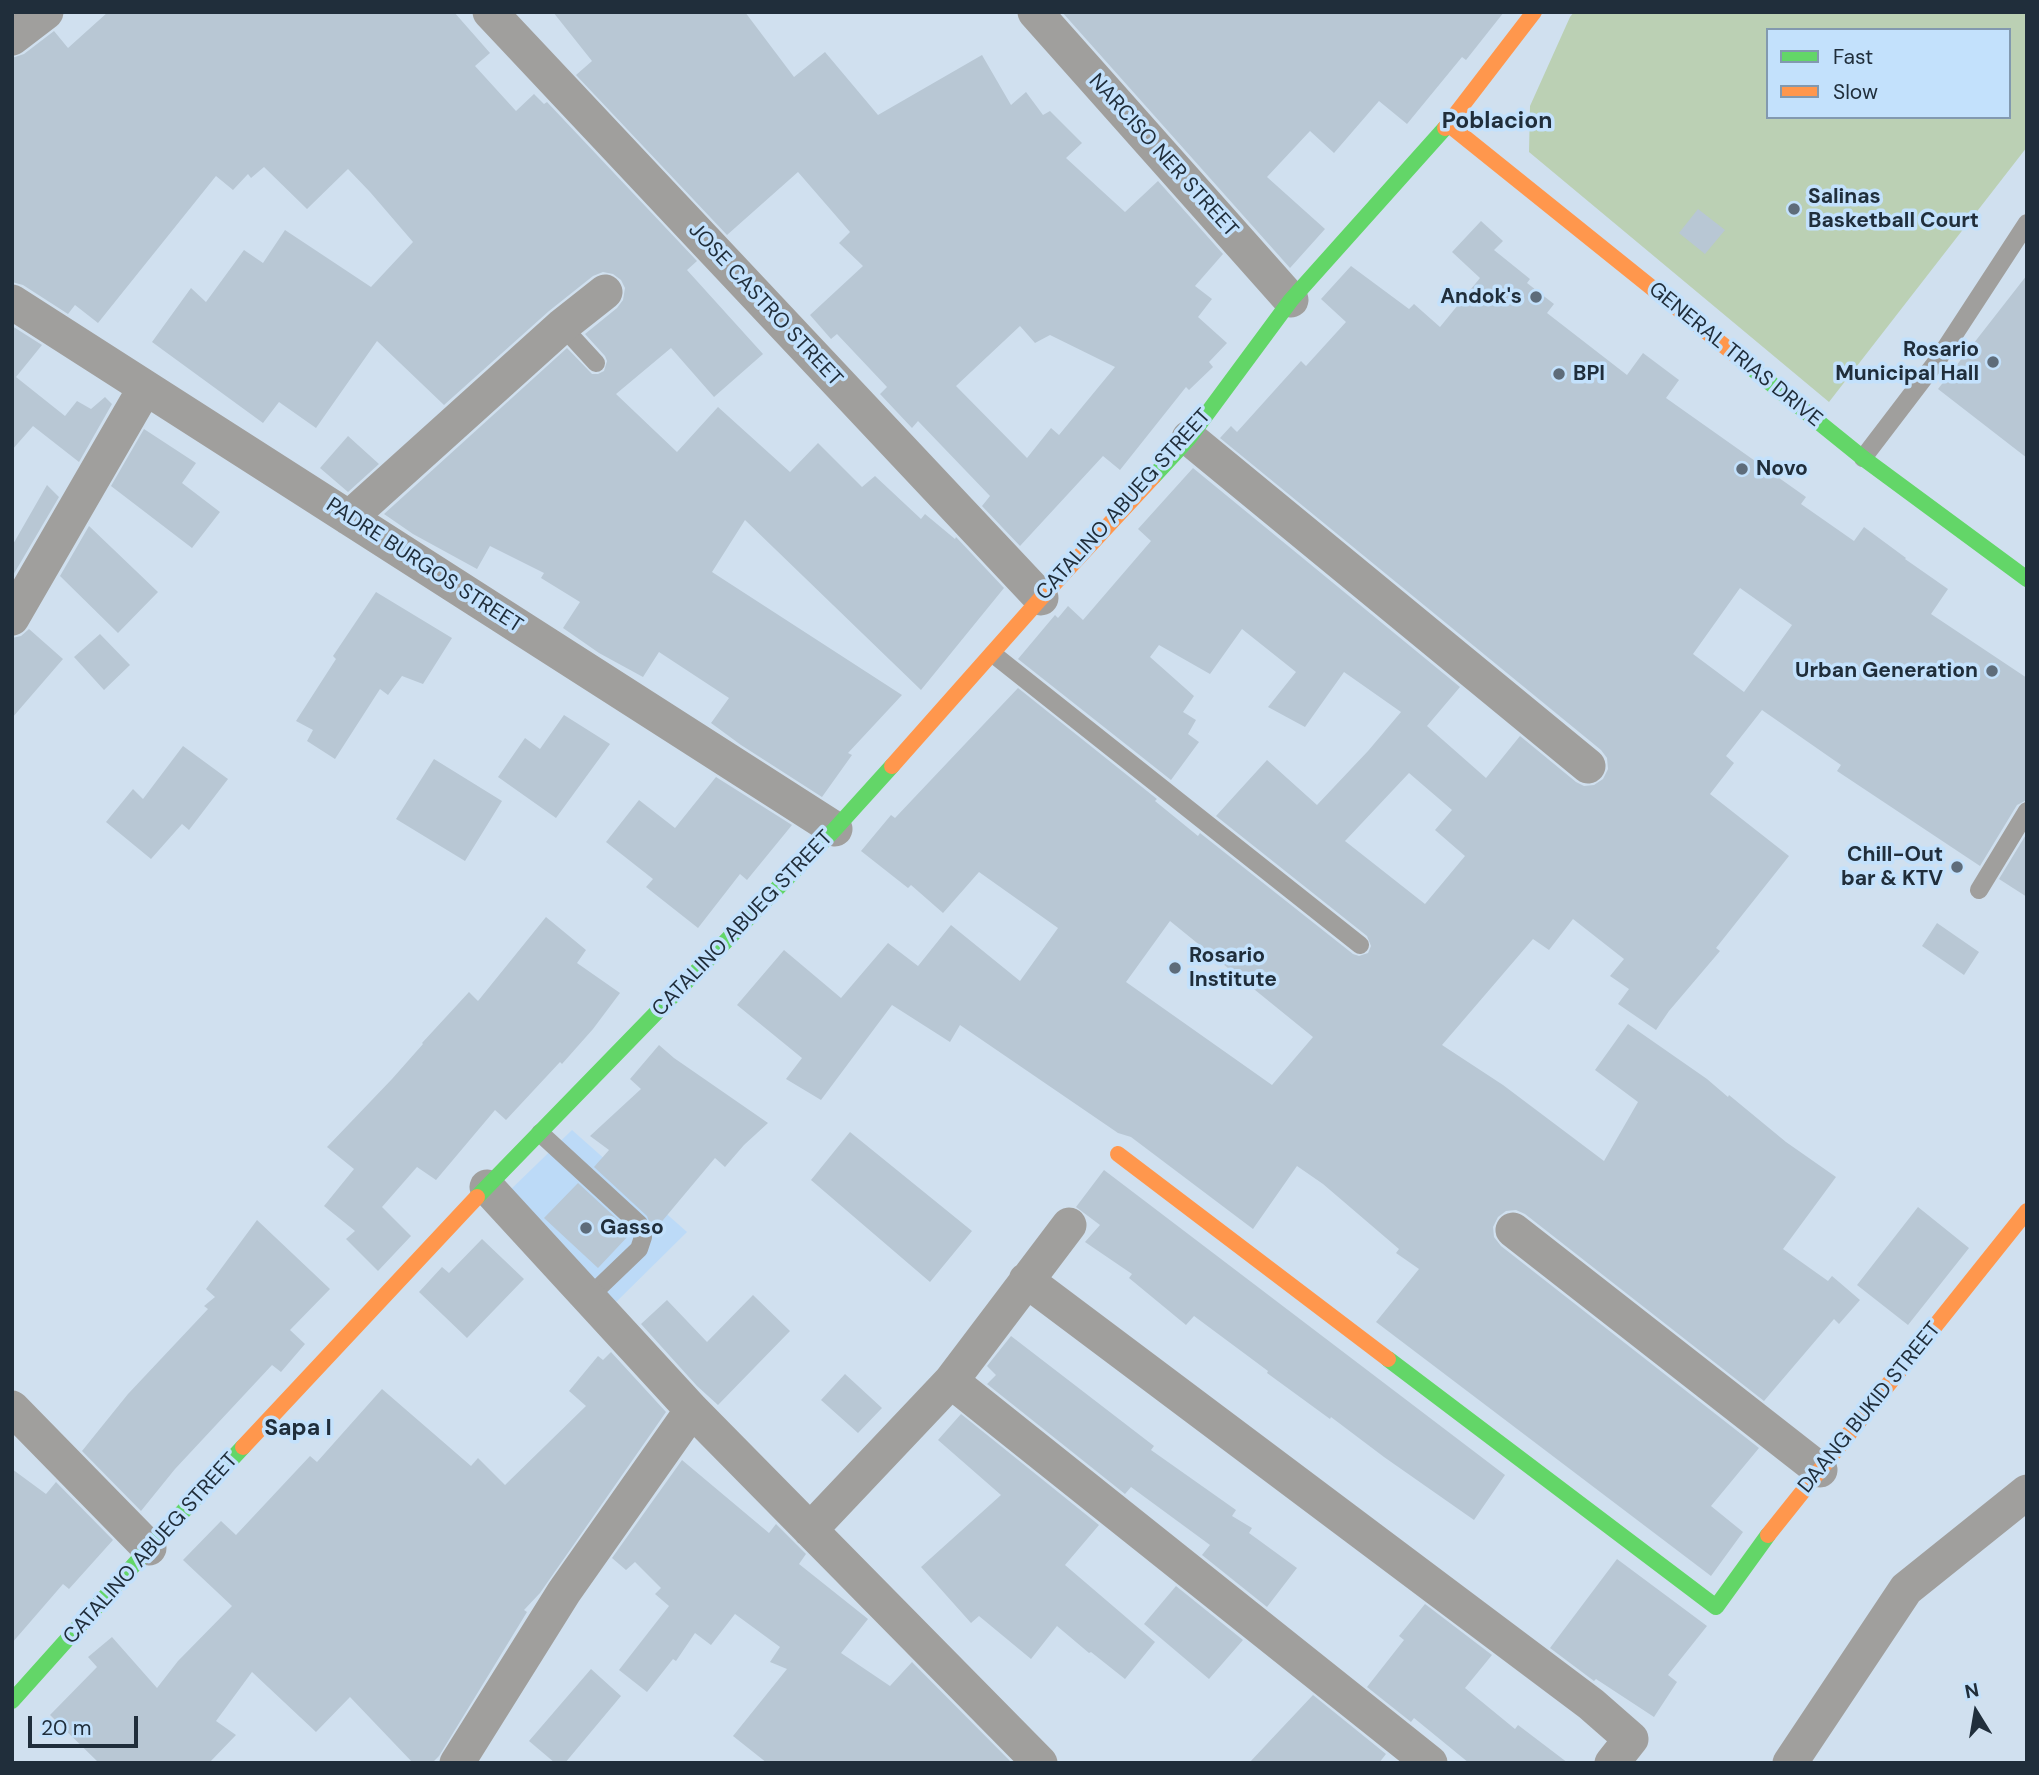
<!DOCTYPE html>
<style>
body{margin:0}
#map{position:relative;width:2039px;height:1775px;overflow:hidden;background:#d0e0ef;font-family:"DM Sans",sans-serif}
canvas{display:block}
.frame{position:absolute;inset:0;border:14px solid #202e3b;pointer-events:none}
.legend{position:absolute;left:1766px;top:28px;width:245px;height:91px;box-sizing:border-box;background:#c3e1fc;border:2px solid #8299af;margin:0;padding:9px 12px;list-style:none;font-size:21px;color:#202e3b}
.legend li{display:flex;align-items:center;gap:14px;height:35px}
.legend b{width:35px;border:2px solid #8299af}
.north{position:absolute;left:1941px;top:1677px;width:70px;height:70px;-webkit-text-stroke:5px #c3e1fc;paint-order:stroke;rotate:349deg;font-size:19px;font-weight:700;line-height:28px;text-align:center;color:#202e3b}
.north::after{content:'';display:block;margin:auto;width:24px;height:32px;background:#202e3b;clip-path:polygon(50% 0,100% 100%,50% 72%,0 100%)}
.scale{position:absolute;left:28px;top:1716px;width:110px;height:32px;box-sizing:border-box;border:4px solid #202e3b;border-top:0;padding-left:9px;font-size:21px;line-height:24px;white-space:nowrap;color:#202e3b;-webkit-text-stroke:5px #c3e1fc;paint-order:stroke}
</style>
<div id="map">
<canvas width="2039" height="1775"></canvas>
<div class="frame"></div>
<ul class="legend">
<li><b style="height:9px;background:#63d668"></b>Fast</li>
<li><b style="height:9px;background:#ff974d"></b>Slow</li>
</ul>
<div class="north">N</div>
<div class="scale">20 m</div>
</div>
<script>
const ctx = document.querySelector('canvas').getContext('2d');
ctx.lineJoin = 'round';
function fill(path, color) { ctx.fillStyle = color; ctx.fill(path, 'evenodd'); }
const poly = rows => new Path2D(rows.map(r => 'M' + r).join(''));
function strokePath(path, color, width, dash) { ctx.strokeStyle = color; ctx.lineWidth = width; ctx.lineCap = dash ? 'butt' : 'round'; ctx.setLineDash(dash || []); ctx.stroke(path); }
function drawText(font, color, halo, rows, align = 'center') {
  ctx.font = font + ' "DM Sans",sans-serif'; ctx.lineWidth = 7; ctx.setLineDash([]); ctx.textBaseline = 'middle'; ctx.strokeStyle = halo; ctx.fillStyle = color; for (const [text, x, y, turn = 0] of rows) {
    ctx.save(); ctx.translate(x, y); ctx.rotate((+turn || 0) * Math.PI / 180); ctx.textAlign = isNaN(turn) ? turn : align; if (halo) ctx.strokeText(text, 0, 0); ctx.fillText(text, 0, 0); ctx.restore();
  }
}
fill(poly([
 [572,1130,687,1232,609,1309,504,1196]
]), '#bcdaf7');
fill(poly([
 [1574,12,2027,12,2027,147,1829,402,1529,152,1530,106,1570,17],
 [1768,30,2009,30,2009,117,1768,117]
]), '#bbd0b4');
fill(poly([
 [108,12,454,12,490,53,475,66,516,111,534,94,544,104,547,102,697,261,687,270,763,354,714,397,671,348,616,394,677,452,718,407,790,472,818,443,862,487,875,476,921,519,925,514,955,539,956,537,1004,588,921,690,745,520,712,572,902,695,848,753,852,755,822,797,741,745,711,723,729,698,659,652,643,677,599,653,563,628,580,602,541,578,544,573,490,546,477,569,413,534,384,514,567,348,592,374,598,374,604,371,607,361,605,356,585,334,617,308,623,300,625,288,621,280,613,274,603,272,593,276,549,311,444,405,377,341,316,428,279,402,263,423,152,342,191,288,206,302,244,250,263,263,285,230,371,287,413,242,370,192,348,169,307,209,264,167,251,178,248,174,233,190,216,176,98,323,75,305,68,314,23,285,12,282,12,58,24,54,54,31,68,48],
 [553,12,745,12,794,77,825,52,878,115,982,55,1011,105,1026,92,1043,115,1050,111,1082,143,1066,158,1125,212,1158,181,1223,254,1195,286,1212,299,1198,317,1227,343,1209,362,1213,367,1189,390,1186,387,1120,470,1103,456,1020,546,982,506,990,496,918,421,912,428,880,394,887,387,837,334,831,339,810,315,863,266,839,243,850,232,798,172,727,235,576,75,592,61],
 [1020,326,1035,343,1050,335,1115,367,1059,435,1051,428,1027,458,956,386],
 [1062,12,1504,12,1466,60,1462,57,1407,124,1379,101,1334,153,1310,131,1267,177,1325,229,1290,268],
 [1698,209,1725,230,1705,254,1679,233],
 [1481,221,1503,241,1494,250,1530,279,1527,283,1554,304,1547,313,1627,375,1643,353,1679,380,1666,398,1806,497,1801,504,1854,541,1864,527,1906,558,1905,559,1948,589,1931,614,2027,678,2027,800,2017,805,1980,866,1837,771,1841,765,1762,710,1726,756,1734,763,1710,794,1789,856,1716,948,1720,951,1669,1011,1656,1030,1618,1004,1629,989,1610,976,1624,959,1573,919,1549,950,1533,939,1442,1045,1503,1085,1604,1161,1638,1102,1595,1070,1628,1024,1707,1079,1728,1097,1729,1095,1786,1142,1836,1177,1783,1249,1828,1281,1832,1276,1860,1300,1839,1324,1834,1319,1764,1401,1525,1214,1516,1210,1506,1211,1498,1217,1493,1227,1494,1237,1501,1246,1759,1448,1711,1506,1743,1532,1711,1576,1376,1322,1419,1269,1396,1253,1399,1249,1323,1184,1297,1166,1253,1229,1131,1137,1118,1133,960,1025,950,1042,892,1005,821,1100,786,1079,802,1058,737,1005,784,950,841,998,888,943,918,966,951,925,1020,981,1058,928,979,872,943,913,911,885,908,888,861,851,891,815,895,818,1018,688,1157,799,1155,801,1198,836,1200,833,1353,954,1359,956,1368,953,1371,946,1367,936,1216,816,1267,760,1317,805,1368,751,1401,712,1344,672,1305,727,1268,707,1296,672,1242,629,1210,674,1159,645,1150,657,1194,696,1183,712,1196,720,1188,734,1199,742,1171,780,1018,659,1055,615,1058,618,1068,606,1083,620,1151,541,1138,529,1193,468,1460,687,1427,726,1486,778,1520,736,1576,782,1584,786,1594,785,1603,779,1608,769,1607,758,1601,750,1220,438,1231,426,1237,432,1301,361,1306,366,1346,322,1321,299,1351,266,1409,309,1414,304,1440,327,1480,278,1452,252],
 [1740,588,1792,625,1744,692,1693,654],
 [1409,773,1452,810,1435,830,1465,856,1425,904,1345,841],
 [1170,921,1313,1037,1272,1085,1126,982],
 [2027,275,2027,458,1938,389],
 [12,326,42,345,16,377,65,416,77,401,91,409,105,397,112,404,79,462,33,426,12,450],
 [144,429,196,463,182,483,220,512,192,548,111,486],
 [348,436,379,464,348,492,320,468],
 [47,485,59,497,12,577,12,546],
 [89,526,158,592,118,633,60,576],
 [376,592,452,638,423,684,402,676,388,695,380,689,335,759,307,741,313,730,296,721,336,659,333,656],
 [29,629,63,659,12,718,12,638,21,636],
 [100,634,130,665,104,690,74,657],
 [564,715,610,744,556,818,498,777,525,738,540,749],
 [183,746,228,779,189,830,182,824,151,859,106,822,133,789,143,799],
 [434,759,502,801,465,861,396,819],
 [716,777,792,825,747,880,740,874,698,928,646,887,653,879,606,842,639,800,675,828],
 [2027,833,2027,897,1999,879],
 [546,917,586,950,577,963,620,993,593,1029,562,1064,560,1062,506,1120,495,1110,436,1180,417,1167,382,1207,411,1236,378,1271,346,1239,355,1231,324,1206,354,1169,327,1147,392,1079,423,1044,422,1043,469,992,478,1001],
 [1937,923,1979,952,1964,975,1922,946],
 [659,1045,674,1058,768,1123,744,1145,725,1167,715,1158,653,1232,647,1216,594,1167,609,1150,590,1136,641,1089,630,1079],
 [850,1132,972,1231,930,1282,811,1180],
 [1104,1170,1505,1475,1474,1520,1384,1457,1331,1417,1330,1419,1267,1373,1268,1371,1194,1316,1186,1325,1129,1278,1132,1274,1085,1242,1100,1225,1076,1207],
 [578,1183,629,1230,630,1234,598,1268,544,1218],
 [1918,1207,1969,1248,1908,1325,1857,1285],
 [257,1220,330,1289,290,1330,305,1344,281,1372,272,1365,175,1469,141,1511,82,1451,128,1394,208,1309,204,1306,215,1297,206,1289],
 [482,1239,524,1279,467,1338,419,1292,442,1267,449,1273],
 [753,1295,790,1331,718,1405,697,1386,641,1324,667,1300,707,1342],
 [1011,1336,1154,1446,1151,1450,1236,1510,1232,1516,1252,1528,1249,1533,1297,1568,1267,1607,1202,1555,1210,1545,1131,1487,1125,1494,987,1384,996,1375,987,1366],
 [611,1352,666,1412,540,1593,524,1610,527,1612,439,1756,432,1763,413,1763,350,1697,316,1732,252,1672,216,1721,236,1735,209,1763,99,1763,50,1715,97,1667,88,1657,112,1637,157,1688,178,1661,232,1606,183,1560,221,1521,236,1535,310,1456,317,1462,382,1389,471,1466,478,1458,505,1485,586,1406,569,1391,598,1356,603,1360],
 [845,1374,882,1408,858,1433,821,1400],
 [961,1414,1099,1525,1065,1565,1155,1642,1125,1679,1091,1652,1089,1653,1057,1626,1031,1659,979,1616,971,1623,921,1567,1001,1495,938,1440],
 [682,1460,769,1533,776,1524,806,1554,799,1564,868,1619,841,1653,890,1686,912,1662,1012,1763,767,1763,733,1736,787,1669,770,1662,780,1647,735,1614,711,1645,695,1633,676,1661,673,1659,647,1692,619,1670,669,1606,655,1594,661,1588,635,1562,626,1570,612,1558],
 [12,1469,46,1494,56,1482,113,1540,69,1589,63,1584,12,1643],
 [1617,1559,1707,1626,1668,1675,1677,1682,1654,1717,1596,1679,1594,1681,1550,1648],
 [1176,1586,1243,1640,1209,1679,1144,1624],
 [1425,1604,1492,1655,1465,1688,1515,1729,1518,1725,1568,1763,1469,1763,1414,1718,1411,1722,1367,1687,1404,1640,1399,1636],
 [591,1669,621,1696,565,1763,555,1763,529,1741],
 [1313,1695,1386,1754,1379,1763,1249,1763]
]), '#b8c7d4');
strokePath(poly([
 [562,326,596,363],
 [1863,458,1937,361,2027,223],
 [993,654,1360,945],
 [1979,890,2027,811],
 [540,1133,639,1224,643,1237,639,1249,589,1297]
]), '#a09f9d', 18);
strokePath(poly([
 [490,12,1041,598],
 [1035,12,1291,300],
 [12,38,46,12],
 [12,302,835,829],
 [1189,438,1588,766],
 [349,518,562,326,605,292],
 [12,618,145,388],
 [487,1187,692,1410,1040,1763],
 [1513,1230,1820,1470],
 [1026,1280,1591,1704,1631,1739,1612,1763],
 [951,1381,1069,1225],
 [12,1408,149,1548],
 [810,1530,951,1381,1430,1763],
 [457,1763,564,1592,692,1410],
 [1790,1763,1906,1589,2027,1492]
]), '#a09f9d', 35);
strokePath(poly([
 [1738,357,1863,458,2027,579],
 [1153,477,1189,438,1291,300,1445,128],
 [477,1197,835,829,892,766],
 [1388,1359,1716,1607,1768,1535],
 [12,1701,149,1548,243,1447]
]), '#63d668', 16);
strokePath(poly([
 [1448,124,1738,357],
 [1445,128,1534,12],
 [892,766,1041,598,1153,477],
 [1118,1154,1388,1359],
 [243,1447,477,1197],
 [1768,1535,2027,1211]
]), '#ff974d', 16);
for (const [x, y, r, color] of [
 [1794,209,7,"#5e6c7a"],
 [1536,297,7,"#5e6c7a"],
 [1993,362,7,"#5e6c7a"],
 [1559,374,7,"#5e6c7a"],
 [1742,469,7,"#5e6c7a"],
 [1992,671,7,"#5e6c7a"],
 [1957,867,7,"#5e6c7a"],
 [1175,968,7,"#5e6c7a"],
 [586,1228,7,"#5e6c7a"]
]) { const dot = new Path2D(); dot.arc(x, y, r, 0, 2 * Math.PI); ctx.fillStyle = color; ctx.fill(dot); strokePath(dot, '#c3e1fc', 2.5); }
drawText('21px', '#202e3b', '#c3e1fc', [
 ["NARCISO NER STREET",1163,156,48],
 ["JOSE CASTRO STREET",765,305,47],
 ["GENERAL TRIAS DRIVE",1735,355,39],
 ["CATALINO ABUEG STREET",1124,505,-48],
 ["PADRE BURGOS STREET",424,566,33],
 ["CATALINO ABUEG STREET",743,924,-46],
 ["DAANG BUKID STREET",1870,1408,-51],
 ["CATALINO ABUEG STREET",151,1549,-48]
]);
drawText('bold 21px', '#202e3b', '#c3e1fc', [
 ["Salinas",1808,197],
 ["Basketball Court",1808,221],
 ["Andok's",1522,297,"right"],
 ["Rosario",1979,350,"right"],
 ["Municipal Hall",1979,374,"right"],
 ["BPI",1573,374],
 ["Novo",1756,469],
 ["Urban Generation",1978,671,"right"],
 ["Chill-Out",1943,855,"right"],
 ["bar & KTV",1943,879,"right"],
 ["Rosario",1189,956],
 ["Institute",1189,980],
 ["Gasso",600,1228]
], 'left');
drawText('bold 23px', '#202e3b', '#c3e1fc', [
 ["Poblacion",1497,122],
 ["Sapa I",298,1429]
]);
</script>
